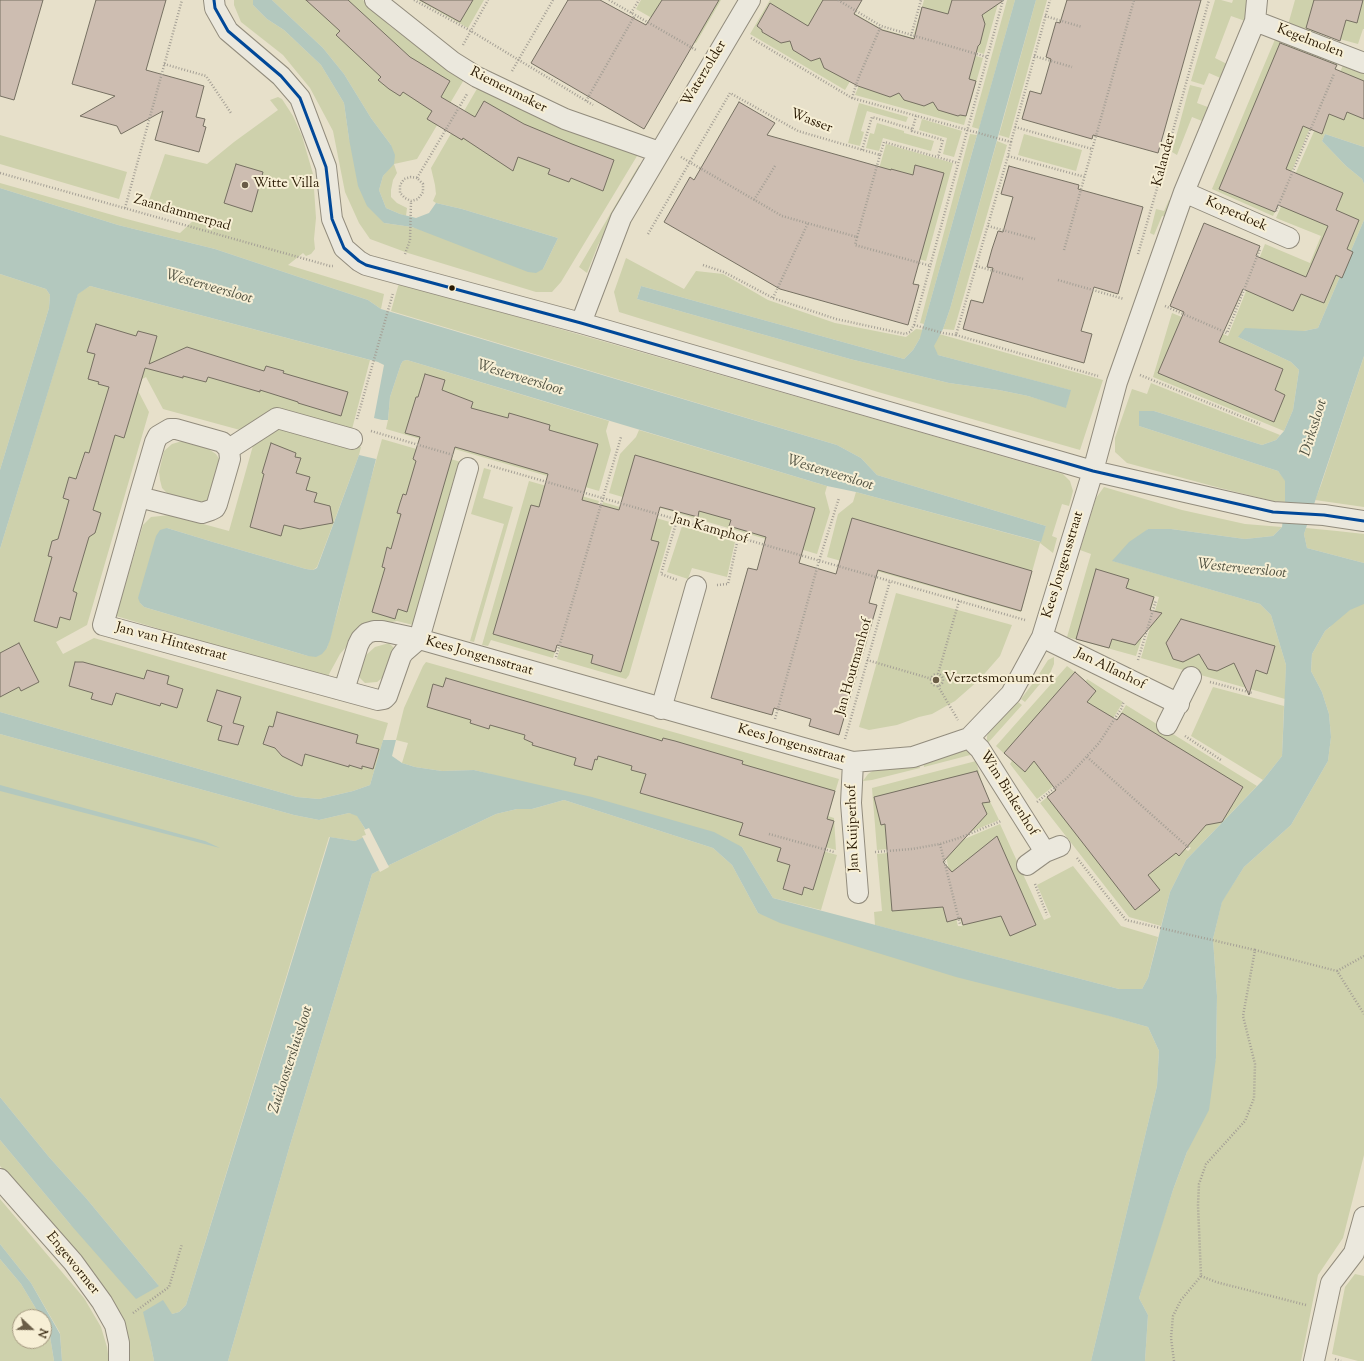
<!DOCTYPE html>
<style>
body{margin:0}
#map{position:relative;width:1364px;height:1361px;overflow:hidden;background:#e7e0ca;font-family:"Sorts Mill Goudy",serif}
canvas{display:block}
.north{position:absolute;left:12px;top:1309px;width:40px;height:40px;box-sizing:border-box;background:#f7efd5;border:1px solid #a49980;border-radius:50%;rotate:112deg;font-size:11px;font-weight:700;line-height:16px;text-align:center;color:#271700}
.north::after{content:'';display:block;margin:auto;width:14px;height:18px;background:#6a5d47;clip-path:polygon(50% 0,100% 100%,50% 72%,0 100%)}
</style>
<div id="map">
<canvas width="1364" height="1361"></canvas>
<div class="north">N</div>
</div>
<script>
const ctx = document.querySelector('canvas').getContext('2d');
ctx.lineJoin = 'round';
function fill(path, color) { ctx.fillStyle = color; ctx.fill(path, 'evenodd'); }
const poly = rows => new Path2D(rows.map(r => 'M' + r).join(''));
function strokePath(path, color, width, dash) { ctx.strokeStyle = color; ctx.lineWidth = width; ctx.lineCap = dash ? 'butt' : 'round'; ctx.setLineDash(dash || []); ctx.stroke(path); }
function drawText(font, color, halo, rows, align = 'center') {
  ctx.font = font + ' "Sorts Mill Goudy",serif'; ctx.lineWidth = 4; ctx.setLineDash([]); ctx.textBaseline = 'middle'; ctx.strokeStyle = halo; ctx.fillStyle = color; for (const [text, x, y, turn = 0] of rows) {
    ctx.save(); ctx.translate(x, y); ctx.rotate((+turn || 0) * Math.PI / 180); ctx.textAlign = isNaN(turn) ? turn : align; if (halo) ctx.strokeText(text, 0, 0); ctx.fillText(text, 0, 0); ctx.restore();
  }
}
fill(poly([
 [234,0,253,0,253,5,267,19,284,30,321,65,344,103,349,139,384,223,412,227,543,269,558,238,462,209,436,203,433,201,436,194,435,185,431,168,478,87,640,151,561,282,552,292,536,292,408,253,370,239,359,223,345,192,333,131,310,88,283,55,241,22,234,5],
 [272,0,363,0,390,26,439,63,465,78,417,159,394,164,397,173,393,180,391,190,391,197,397,203,407,208,406,216,400,214,386,208,379,190,383,176,387,171,391,145,371,118,344,74,323,48],
 [418,0,484,0,468,28],
 [641,0,721,0,696,43,636,9],
 [770,0,832,0,878,27,869,49,845,90,750,34],
 [924,0,999,0,984,54,914,34],
 [1007,0,1015,0,979,129,972,127],
 [1036,0,1047,0,1009,138,999,135],
 [1215,0,1221,0,1232,3,1233,0,1252,0,1248,22,1231,16,1215,58,1231,66,1225,80,1209,73,1204,85,1191,81],
 [1295,0,1364,0,1364,29,1363,29,1358,44,1288,25],
 [882,29,983,58,964,125,855,95],
 [1276,37,1338,61,1273,216,1212,189],
 [1344,63,1364,73,1364,147,1325,134,1322,141,1346,166,1362,179,1364,184,1364,220,1318,328,1304,331,1238,337,1291,362,1299,370,1293,410,1284,431,1153,377,1172,313,1228,336,1265,244,1310,263,1321,236,1276,218],
 [1190,85,1202,88,1197,103,1213,109,1207,123,1192,117,1177,155,1172,152],
 [278,97,282,99,293,116,302,136,313,174,316,218,314,239,315,249,311,254,306,256,303,253,288,265,384,294,381,309,368,300,215,249,118,225,0,188,0,183,123,218,180,233,196,218,148,203,165,154,207,164,234,142,278,110,270,100],
 [859,103,908,117,906,122,867,111,861,131,864,132,860,146,848,143],
 [922,119,962,131,954,157,943,154,947,138,919,130],
 [877,123,904,131,904,133,934,141,931,151,883,138,879,151,866,148,870,133,874,134],
 [970,134,977,135,924,324,920,323],
 [1024,134,1082,150,1076,171,1018,155],
 [0,135,127,172,119,199,0,164],
 [997,141,1007,145,954,330,943,329,950,309],
 [886,144,953,163,926,261,858,243],
 [639,165,643,167,598,245,587,273,579,267],
 [1169,200,1175,202,1168,217,1162,216,1154,235,1150,233,1156,209,1164,211],
 [626,258,684,289,696,271,723,274,768,300,835,323,906,337,916,329,925,330,1103,380,1080,450,878,392,619,312,614,292],
 [641,286,904,359,913,350,920,338,938,355,1070,390,1066,407,1028,396,999,390,949,383,850,359,637,299],
 [0,274,46,289,50,295,49,308,0,470],
 [399,283,892,424,1063,474,1070,481,1073,491,1069,506,1062,504,1052,536,1057,538,1053,553,1040,543,1021,612,827,557,838,514,853,502,856,492,1040,542,1046,526,877,475,861,458,837,445,391,311],
 [90,286,370,360,351,433,275,411,240,430,163,409,146,377,134,383,149,412,87,625,56,642,63,654,94,638,388,723,370,785,353,791,319,799,297,797,0,712,0,549,78,293],
 [1364,356,1364,507,1315,500,1321,485],
 [407,360,609,421,606,431,611,450,599,491,386,429,388,420,390,397,401,364,403,361],
 [1151,383,1280,435,1276,440,1262,445,1154,411,1139,411,1139,426,1278,471,1285,480,1285,502,1273,501,1220,488,1127,463,1115,452,1115,438,1132,389,1147,394],
 [281,425,361,447,359,455,317,567,313,570,306,569,213,542,167,528,140,603,144,607,308,656,327,648,339,606,358,525,382,439,461,462,413,625,397,621,367,627,354,638,340,654,328,676,230,650,116,616,143,525,151,517,170,515,229,531,254,442],
 [639,430,827,486,825,493,830,512,817,554,609,493,620,454,636,437],
 [182,441,207,448,216,454,221,462,212,495,207,502,198,504,168,494,162,488,160,480,159,472,164,451,172,444],
 [484,468,491,470,483,498,513,507,474,642,470,641,504,524,471,514],
 [529,481,599,501,553,658,491,640,488,646,482,645],
 [1104,487,1182,510,1245,524,1282,527,1273,536,1245,539,1171,529,1148,529,1113,561,1260,604,1271,615,1286,665,1285,699,1141,658,1159,597,1155,596,1136,656,1067,637,1091,554,1080,550,1096,498],
 [603,502,673,523,629,675,626,679,557,659],
 [682,526,735,542,727,577,692,568,688,579,667,572],
 [1306,528,1337,531,1364,534,1364,563,1307,548,1304,534],
 [896,593,1012,625,1000,656,979,680,955,701,932,714,919,717,897,725,869,730,859,727],
 [1364,601,1364,1155,1343,1238,1318,1275,1301,1361,1145,1361,1148,1315,1139,1298,1155,1244,1173,1190,1187,1152,1216,1058,1217,996,1213,939,1222,901,1244,867,1291,825,1328,761,1331,737,1329,714,1322,692,1311,671,1312,654,1325,631,1330,627,1331,621],
 [389,643,395,649,386,675,377,682,365,683,358,676,358,665,366,655,375,647],
 [1054,657,1054,664,1049,676,1039,685,1025,702,1021,699,1036,679,1048,660],
 [426,662,839,779,828,816,834,818,836,850,767,831,766,835,837,855,821,910,773,898,742,847,490,774,474,770,442,771,415,767,402,763,408,743,396,740,404,708,423,666],
 [1067,666,1086,681,1087,679,1123,702,1099,742,1072,772,1037,799,1010,764,1012,761,996,746],
 [1213,687,1284,706,1282,756,1263,780,1191,736],
 [1018,702,1022,705,987,744,987,736,990,729],
 [1126,705,1257,786,1186,860,1170,892,1161,926,1129,917,1040,803,1074,775,1087,760,1188,851,1191,848,1091,757,1103,743],
 [0,734,294,815,319,820,349,813,357,815,369,836,355,841,329,837,186,1305,179,1312,172,1314,150,1340,154,1361,130,1361,121,1321,112,1298,0,1166,0,1140,70,1224,159,1286,86,1198,49,1157,0,1097],
 [965,748,974,754,924,767,923,761],
 [976,761,983,787,999,820,958,837,926,846,877,850,872,788],
 [918,762,920,768,872,780,863,781,868,774,874,770],
 [564,800,713,848,732,865,758,913,1148,1027,1159,1051,1157,1086,1091,1361,228,1361,290,1145,372,874,385,867,496,814,517,809,532,809],
 [1000,824,1044,920,1051,917,1037,885,1073,866,1121,926,1158,937,1148,978,1142,989,1119,989,875,925,874,912,882,911,877,854,919,850,938,845,958,926,962,926,943,844,962,840],
 [0,1199,84,1298,101,1327,107,1347,109,1361,62,1361,60,1333,31,1283,0,1244],
 [0,1259,21,1284,41,1317,20,1317,20,1341,44,1341,44,1321,49,1330,54,1361,0,1361],
 [1355,1274,1364,1276,1364,1361,1358,1361,1332,1354,1345,1287]
]), '#ced1ac');
fill(poly([
 [253,0,272,0,323,48,344,74,371,118,391,145,395,155,394,164,383,176,379,190,386,208,400,214,416,218,429,213,436,203,462,209,558,238,543,269,536,273,528,272,412,227,384,223,367,206,358,186,349,139,344,103,321,65,284,30,267,19,253,5],
 [1015,0,1036,0,950,309,943,329,934,346,938,355,1071,390,1066,408,1028,396,999,390,949,383,850,359,637,299,641,286,904,359,913,350,920,338],
 [1325,134,1364,147,1364,184,1362,179,1346,166,1322,141],
 [0,188,118,225,215,249,368,300,381,309,837,445,861,458,877,475,1046,526,1041,542,856,492,827,486,407,360,403,361,401,364,390,397,388,420,382,420,374,418,384,365,378,362,90,286,78,294,0,549,0,470,49,308,50,295,46,289,0,274],
 [1364,220,1364,356,1304,534,1307,548,1364,563,1364,604,1350,610,1325,631,1312,654,1311,671,1322,692,1329,714,1331,737,1328,761,1291,825,1244,867,1222,902,1213,939,1217,996,1216,1058,1209,1110,1187,1152,1173,1190,1139,1298,1148,1315,1145,1361,1091,1361,1157,1086,1159,1051,1148,1027,1109,1016,956,977,780,923,758,913,732,865,713,848,564,800,532,809,517,809,496,814,385,867,372,874,290,1145,228,1361,154,1361,150,1340,143,1312,163,1300,172,1314,179,1312,186,1305,330,837,355,841,369,835,357,816,349,813,319,820,294,815,0,734,0,712,297,797,319,799,353,791,370,785,383,740,396,740,392,756,402,763,415,767,442,771,474,770,592,797,714,832,742,847,773,898,1119,989,1142,989,1148,978,1170,892,1186,860,1263,780,1282,756,1286,665,1271,615,1260,604,1112,561,1129,542,1148,529,1171,529,1245,539,1273,536,1282,527,1285,502,1285,481,1278,471,1139,426,1139,411,1154,411,1262,445,1276,440,1284,431,1293,410,1299,370,1291,362,1238,337,1245,328,1304,331,1318,328],
 [359,455,376,459,330,640,327,648,322,654,316,657,308,656,144,607,140,603,138,598,156,536,160,530,167,528,213,542,306,569,313,570,317,568],
 [0,785,205,841,220,848,0,791],
 [0,1097,49,1157,86,1198,159,1286,136,1299,70,1224,0,1140],
 [0,1244,31,1283,60,1334,62,1361,54,1361,49,1330,44,1321,44,1317,41,1317,21,1284,0,1259]
]), '#b3c8be');
fill(poly([
 [369,828,389,867,380,872,362,836,366,835,364,830]
]), '#e7e0ca');
const building = poly([
 [0,0,43,0,14,100,0,96,0,0],
 [96,0,166,0,146,70,204,86,196,117,205,119,203,126,206,127,199,152,155,140,163,111,121,134,117,126,80,116,115,96,72,84,96,0],
 [306,0,348,0,410,57,450,81,441,97,475,117,484,101,524,124,572,144,614,160,603,191,571,178,569,182,548,174,550,169,518,157,513,171,463,138,462,140,427,119,432,111,403,92,400,96,389,89,378,80,381,77,336,35,340,31,306,0],
 [420,0,473,0,460,22,420,0],
 [568,0,600,0,646,25,662,0,719,0,644,129,531,63,568,0],
 [823,0,862,0,854,14,882,30,914,39,922,7,948,14,952,0,1004,0,982,15,985,24,980,44,978,46,969,79,976,81,966,116,960,115,958,116,938,110,933,102,924,106,904,100,899,93,890,97,858,86,824,68,820,58,811,61,793,50,790,41,781,43,762,32,762,30,757,26,770,3,808,26,823,0],
 [1067,0,1201,0,1158,153,1093,135,1092,139,1022,119,1030,91,1041,94,1051,59,1046,57,1056,22,1060,23,1067,0],
 [1314,0,1363,0,1357,23,1346,20,1340,41,1306,28,1314,0],
 [1280,43,1337,65,1335,69,1364,81,1364,119,1347,112,1344,120,1329,114,1322,134,1303,126,1286,169,1343,193,1336,210,1359,220,1347,249,1353,252,1342,278,1336,275,1324,303,1301,294,1293,311,1243,289,1219,342,1283,369,1275,390,1285,395,1274,422,1158,373,1184,312,1170,306,1204,223,1260,246,1256,256,1306,277,1328,226,1278,205,1275,212,1219,189,1280,43],
 [739,102,775,123,767,135,891,170,891,169,913,175,915,165,944,173,913,284,919,285,908,325,780,289,664,222,690,177,694,180,739,102],
 [236,164,263,172,252,212,224,203,236,164],
 [1009,166,1079,185,1078,189,1143,207,1118,294,1094,287,1081,331,1092,334,1084,363,963,329,971,300,983,303,993,268,987,267,992,249,998,231,1003,232,1013,197,1001,194,1009,166],
 [96,324,136,336,138,331,157,336,149,364,187,347,264,371,266,366,284,371,283,373,348,392,341,416,298,403,298,402,260,390,260,392,208,377,206,382,183,376,183,378,145,368,124,438,115,435,93,510,101,513,95,533,89,537,73,591,77,593,70,620,60,617,57,628,34,621,52,557,48,556,52,541,58,539,69,500,63,498,69,477,76,479,85,452,89,453,109,387,98,384,99,382,88,379,95,354,87,352,96,324],
 [425,374,445,380,442,390,473,402,471,408,508,418,509,413,550,425,549,430,598,444,582,500,619,510,635,455,815,508,799,563,836,574,852,518,1032,571,1021,611,878,570,869,603,877,605,839,735,809,726,811,719,774,708,772,715,711,698,748,568,757,570,766,537,729,526,731,520,699,511,698,517,660,507,651,540,659,542,621,672,591,663,593,655,557,645,555,652,493,634,531,505,539,507,548,474,455,447,407,612,398,609,395,619,372,612,385,568,382,567,387,547,391,549,401,514,397,513,400,503,403,494,406,495,416,461,413,459,420,437,405,433,416,397,418,397,425,374],
 [271,443,296,453,295,457,301,458,296,473,310,477,306,490,317,493,314,502,330,506,333,523,300,529,284,525,281,536,250,527,264,474,262,473,271,443],
 [1096,569,1129,579,1126,588,1154,597,1150,610,1162,613,1135,645,1112,639,1109,648,1076,639,1096,569],
 [1181,619,1275,646,1267,674,1256,670,1249,695,1234,663,1217,671,1208,669,1199,654,1183,662,1173,659,1166,643,1181,619],
 [19,643,39,682,21,691,19,687,0,697,0,653,19,643],
 [75,662,83,662,144,679,147,670,169,676,167,684,183,689,177,708,161,703,160,706,116,693,112,705,91,699,93,693,69,686,75,662],
 [1075,672,1096,691,1087,702,1117,720,1122,713,1243,787,1222,822,1206,825,1179,856,1176,853,1148,875,1160,890,1135,910,1047,797,1056,790,1034,761,1025,772,1004,753,1075,672],
 [446,678,656,739,662,741,663,738,675,741,743,761,742,764,835,791,827,819,834,821,813,890,804,887,802,895,783,889,790,865,777,861,781,848,739,835,743,823,640,793,646,774,631,770,632,766,598,756,597,760,595,759,592,770,574,765,576,758,532,745,533,743,524,739,525,735,490,725,489,729,470,723,471,720,427,707,433,684,443,687,446,678],
 [217,690,241,697,233,723,244,726,238,745,218,740,222,726,207,721,217,690],
 [277,712,358,735,356,743,379,749,373,769,362,766,362,769,349,765,349,767,305,754,302,766,282,756,275,748,263,744,269,726,273,727,277,712],
 [977,771,990,802,982,803,987,814,943,862,952,872,997,836,1036,925,1010,936,1001,916,963,925,961,918,947,922,943,907,892,911,885,824,881,825,874,797,977,771]
]);
fill(building, '#cdbdb1');
strokePath(building, '#767062', 1);
const minor = poly([
 [214,0,215,8,228,31,281,76,300,98,326,167,332,219,344,248,359,261,366,265,581,323,1093,471,1273,512,1324,515,1364,521],
 [375,0,453,62,477,77,565,119,659,152],
 [1255,21,1364,63],
 [1184,192,1289,238],
 [581,323,621,218,750,0],
 [229,449,277,418,352,439],
 [139,497,202,513,211,510,215,508,217,504,230,459,229,449,222,442,176,429,170,429,158,436,155,442,139,497,103,625,378,700,384,699,387,696,401,656,404,652,419,639],
 [1042,637,1179,704],
 [419,639,468,468],
 [344,690,358,645,361,639,367,633,374,631,382,631,419,639,853,762,913,757,969,738,1011,694,1042,637,1093,471,1117,382,1184,192,1255,21,1257,0],
 [661,709,696,586],
 [1167,725,1191,677],
 [969,738,980,749,1045,852,1027,865],
 [853,762,851,803,858,893],
 [1045,852,1060,846],
 [0,1179,73,1262,102,1302,115,1325,119,1343,119,1361],
 [1314,1361,1331,1283,1354,1253,1364,1217]
]);
strokePath(minor, '#928c7d', 22);
strokePath(poly([
 [414,0,471,31,593,105],
 [609,0,696,50],
 [838,0,881,26,987,57],
 [631,13,639,0],
 [1045,16,1082,27],
 [911,36,921,0],
 [751,38,852,98,1011,142,1008,156,1085,177],
 [463,45,488,0],
 [1034,56,1072,67],
 [164,64,206,76,231,113],
 [512,71,553,0],
 [852,98,858,79,881,26],
 [586,101,635,15],
 [916,116,912,131,943,140,938,157],
 [1015,127,1092,149],
 [1011,142,1050,0],
 [862,150,872,117,912,129],
 [681,157,782,216,857,237,880,155],
 [0,173,330,266,333,266],
 [417,178,411,177,404,179,400,185,400,193,405,198,411,201,418,199,423,192,423,184,417,178,467,94],
 [754,200,775,166],
 [125,208,182,0],
 [1276,211,1334,74],
 [988,226,1035,239],
 [648,234,730,93,798,131,880,155,884,142,958,163],
 [857,237,855,245,931,266],
 [1064,250,1134,0],
 [405,254,410,240,411,201],
 [1138,254,1158,185,1209,0],
 [703,265,724,272,773,298,836,319,905,334,910,332,914,325,1003,0],
 [976,266,1023,279],
 [1058,280,1124,299],
 [773,298,808,223],
 [1165,306,1227,333,1260,249],
 [914,325,943,333,956,335,1008,156],
 [956,335,1098,376],
 [1140,375,1260,424],
 [357,419,393,293],
 [371,431,453,455],
 [488,465,1025,620],
 [677,520,661,574,677,580],
 [717,585,728,584,738,538],
 [556,657,621,437],
 [867,660,932,679],
 [1138,660,1156,600],
 [938,674,959,601],
 '931 680a6 6 0 1 1 12 0a6 6 0 1 1-12 0Z',
 [1210,682,1252,693],
 [938,686,958,720],
 [775,719,819,561,839,498],
 [1185,736,1221,760],
 [845,739,890,581],
 [1087,757,1189,848],
 [1037,802,1067,778,1099,743,1121,709,1124,701],
 [769,834,834,852],
 [940,844,960,924],
 [875,852,912,849,940,844,959,838,1001,821],
 [1077,858,1126,920,1255,950],
 [1035,884,1047,915],
 [1337,971,1364,956],
 [1201,1276,1216,1282,1306,1305],
 [133,1313,169,1287,182,1244],
 [1335,1359,1341,1361],
 [1174,1361,1171,1338,1173,1316,1181,1300,1201,1276,1198,1205,1199,1184,1206,1164,1245,1121,1254,1098,1255,1064,1243,1016,1255,950,1337,971,1364,1014]
]), '#a49f95', 2.5, [1, 2]);
strokePath(minor, '#ebe8dd', 20);
strokePath(poly([
 [214,0,215,8,228,31,281,76,300,98,326,167,332,219,344,248,359,261,366,265,581,323,1093,471,1273,512,1324,515,1364,521]
]), '#004899', 3);
for (const [x, y, r, color] of [
 [245,185,4,"#6a5d47"],
 [452,288,3.5,"#271700"],
 [936,680,4,"#6a5d47"]
]) { const dot = new Path2D(); dot.arc(x, y, r, 0, 2 * Math.PI); ctx.fillStyle = color; ctx.fill(dot); strokePath(dot, '#f7efd5', 1.5); }
drawText('14px', '#271700', '#f7efd5', [
 ["Kegelmolen",1310,42,21],
 ["Waterzolder",705,74,-59],
 ["Riemenmaker",508,91,27],
 ["Wasser",811,122,21],
 ["Kalander",1165,160,-75],
 ["Zaandammerpad",182,214,16],
 ["Koperdoek",1236,215,24],
 ["Jan Kamphof",710,530,16],
 ["Kees Jongensstraat",1064,565,-73],
 ["Jan van Hintestraat",171,643,15],
 ["Kees Jongensstraat",479,657,16],
 ["Jan Houtmanhof",855,667,-74],
 ["Jan Allanhof",1110,670,26],
 ["Kees Jongensstraat",791,745,16],
 ["Wim Binkenhof",1008,794,58],
 ["Jan Kuijperhof",854,828,-92],
 ["Engewormer",72,1264,51]
]);
drawText('14px', '#271700', '#f7efd5', [
 ["Witte Villa",253,185],
 ["Verzetsmonument",944,680]
], 'left');
drawText('italic 15px', '#505141', '#f7efd5', [
 ["Westerveersloot",209,288,16],
 ["Westerveersloot",520,379,17],
 ["Dirkssloot",1315,428,-73],
 ["Westerveersloot",830,474,17],
 ["Westerveersloot",1242,570,6],
 ["Zuidoostersluissloot",292,1060,-72]
]);
</script>
